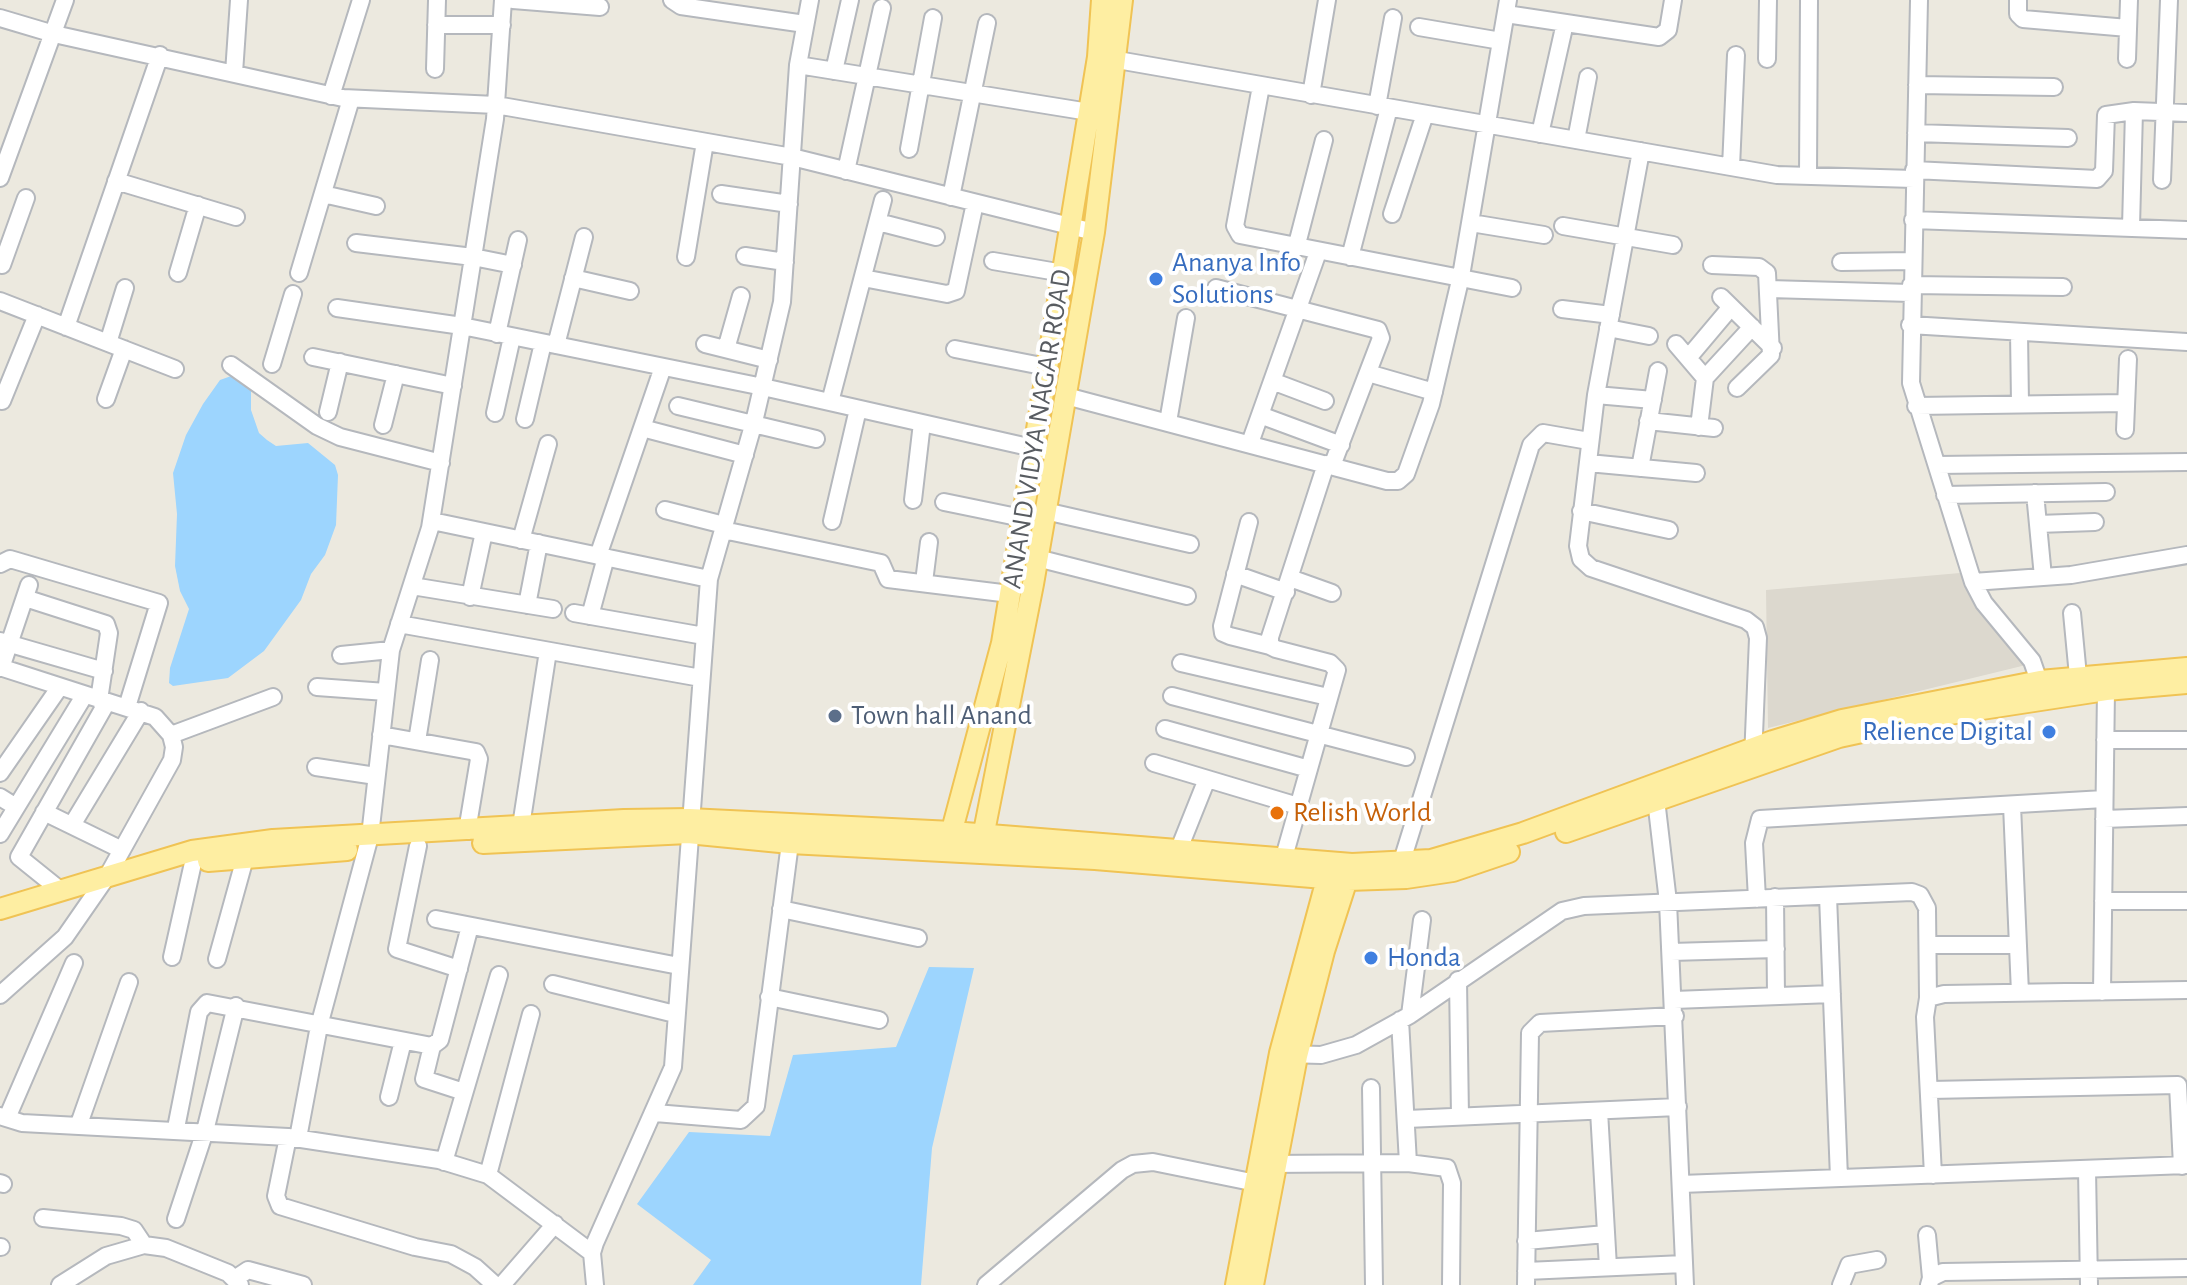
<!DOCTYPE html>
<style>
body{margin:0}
canvas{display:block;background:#ece9df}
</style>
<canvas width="2187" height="1285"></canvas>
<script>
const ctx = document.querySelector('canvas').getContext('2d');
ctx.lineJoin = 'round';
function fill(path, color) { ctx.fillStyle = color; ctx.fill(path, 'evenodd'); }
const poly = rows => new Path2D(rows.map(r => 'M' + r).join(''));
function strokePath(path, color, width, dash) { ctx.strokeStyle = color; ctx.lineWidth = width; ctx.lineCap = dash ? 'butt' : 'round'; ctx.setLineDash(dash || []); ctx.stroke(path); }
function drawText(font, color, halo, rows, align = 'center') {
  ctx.font = font + ' "Alegreya Sans",sans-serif'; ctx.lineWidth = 8; ctx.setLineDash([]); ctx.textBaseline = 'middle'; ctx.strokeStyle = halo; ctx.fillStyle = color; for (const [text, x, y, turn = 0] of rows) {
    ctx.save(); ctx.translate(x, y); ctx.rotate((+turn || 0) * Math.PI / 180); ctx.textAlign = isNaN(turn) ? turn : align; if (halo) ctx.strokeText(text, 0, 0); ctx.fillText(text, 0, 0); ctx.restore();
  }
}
fill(poly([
 [1960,573,2026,665,1768,728,1766,590]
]), '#dcd8ce');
fill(poly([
 [234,375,251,387,251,410,259,433,267,440,276,446,308,443,335,465,338,475,336,525,325,555,311,574,301,600,264,651,228,678,173,686,169,683,170,668,189,609,180,591,175,566,177,514,173,473,186,435,203,404,220,380],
 [929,967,974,968,932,1148,921,1285,693,1285,711,1260,637,1204,689,1132,770,1136,793,1055,896,1047]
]), '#9dd5fe');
const minor = poly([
 [513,0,600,7],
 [672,0,681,6,805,24],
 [1919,0,1911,383,1973,582,1984,603,2032,661,2042,690],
 [2018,0,2018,14,2023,19,2128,28],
 [1506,14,1659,37,1668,30,1673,0],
 [0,18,54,34,343,98,496,105,792,157,1094,232],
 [436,25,502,25],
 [1419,27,1501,41],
 [1106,58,1777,175,1914,179],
 [1767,59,1768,0],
 [2127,59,2129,0],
 [798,65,1089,112],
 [435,69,437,0],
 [834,71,850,0],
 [234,73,239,0],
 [1917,85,2054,87],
 [1261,86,1235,226,1240,235,1512,288],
 [1311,95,1327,0],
 [331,96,361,0],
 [1377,106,1393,18],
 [1916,133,2068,138],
 [1540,134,1565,23],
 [1576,140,1588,77],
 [909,149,933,18],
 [1641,151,1596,395,1578,546,1581,559,1591,568,1746,620,1755,627,1758,638,1753,759],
 [1731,167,1736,55],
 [1914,170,2097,179,2104,171,2106,115,2134,111,2187,113],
 [846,171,882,8],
 [1808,176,1809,0],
 [0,178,65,0],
 [2162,180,2169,0],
 [116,181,236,217],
 [323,194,376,206],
 [721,194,789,204],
 [951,197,987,23],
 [1392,214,1425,114],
 [1913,220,2187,230],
 [878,222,936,237],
 [1471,223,1544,235],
 [1563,226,1673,245],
 [2131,227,2134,111],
 [356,243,473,257,513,265],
 [1296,248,1324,140],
 [745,256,785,262],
 [686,257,705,142],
 [1350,257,1389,108],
 [993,261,1063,273],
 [1841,262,1912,261],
 [2,265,26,198],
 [1712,265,1759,267,1767,273,1771,355,1737,388],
 [178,273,198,205],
 [299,273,351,99],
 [573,278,630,291],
 [863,278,947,294,956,291,975,203],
 [1911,285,2063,287],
 [1216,288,1378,330,1381,338,1332,466],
 [1769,289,1911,293],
 [1721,297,1773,348],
 [0,301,175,369],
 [337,308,462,326,763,387,1055,453],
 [1562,309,1611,315],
 [1910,325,2187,342],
 [66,327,160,55],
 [1608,328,1649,336],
 [2019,332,2020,404],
 [497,334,518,240],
 [108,343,125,288],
 [705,344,769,360],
 [1676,344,1705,378,1699,427],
 [556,345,584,237],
 [726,349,741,296],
 [955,349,1047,367],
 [313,357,453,386],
 [1688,358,1731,307],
 [272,364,293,294],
 [231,365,317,426,340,437,441,463],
 [1368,373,1434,392],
 [1705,378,1752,327],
 [1272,381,1325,401],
 [1596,395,1653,400],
 [1066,396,1387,481,1398,481,1406,474,1431,404,1461,276,1508,0],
 [106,399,124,349],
 [2,401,37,315],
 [830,402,883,200],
 [678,406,816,439],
 [1916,406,2126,403],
 [328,412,340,362],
 [495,413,512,337],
 [1260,415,1341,445],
 [525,419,543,343],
 [1648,421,1714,428],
 [1168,422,1186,318],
 [383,425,396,374],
 [642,428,745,455],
 [2125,430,2128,359],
 [1250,443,1318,252],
 [1588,463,1696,473],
 [1937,465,2187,462],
 [1640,468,1658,371],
 [2035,493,2043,577],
 [1945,495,2106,492],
 [913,500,922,423],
 [944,502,1022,518],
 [665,510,724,525],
 [1045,511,1190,544],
 [1581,511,1669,530],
 [432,521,709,579],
 [832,521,858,409],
 [1249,522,1222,626,1223,633,1230,636,1270,646],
 [2038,524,2095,522],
 [723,530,881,563,888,579,1010,594],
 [521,540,548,444],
 [598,556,663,367],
 [1037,558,1187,596],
 [0,564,10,559,159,603,127,707],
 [1235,574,1286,592],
 [1290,578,1332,593],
 [924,582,929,542],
 [1973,582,2071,575,2187,555],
 [412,586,553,609],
 [470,597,484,532],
 [25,598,106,624,109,633,99,700],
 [527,605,539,543],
 [574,613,704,636],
 [2072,613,2078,676],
 [590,616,606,557],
 [399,624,701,678],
 [0,641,104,671],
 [341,655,391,650],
 [1181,663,1328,697],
 [0,667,155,717,171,735,174,747,172,760,108,875,65,937,0,995],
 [1,668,29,585],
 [317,687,386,692],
 [1172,696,1406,757],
 [1165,729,1309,769],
 [171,735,273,697],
 [381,735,476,752,479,759,467,831],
 [2105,740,2187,740],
 [417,741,430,660],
 [1154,763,1298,806],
 [316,767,376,776],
 [0,773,59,688],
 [1655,791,1668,902,1685,1285],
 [0,797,16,807],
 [2012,805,2020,993],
 [44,812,122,850],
 [2104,819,2187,816],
 [72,825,141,711],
 [521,826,548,651],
 [0,834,84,696],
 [418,846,397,949,459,969],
 [1179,849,1207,779],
 [1284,857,1337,670,1330,663,1276,649,1270,646,1270,637,1326,464],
 [1401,864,1531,445,1543,433,1589,441],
 [60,890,19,857,107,702],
 [1828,896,1839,1178],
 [1775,897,1776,996],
 [1757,899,1754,843,1760,819,2104,799],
 [2103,901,2187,901],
 [781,909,918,938],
 [436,919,679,966],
 [1928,945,2018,945],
 [1671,952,1776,949],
 [172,957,193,863],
 [217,959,245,858],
 [1458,980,1460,1117],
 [553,984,675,1014],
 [2102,992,2106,690],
 [769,997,879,1020],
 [1674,1000,1832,994],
 [1410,1015,1422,920],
 [1400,1020,1408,1163],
 [432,1046,424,1079,464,1092],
 [1286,1054,1321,1055,1356,1045,1410,1015,1562,911,1584,906,1912,892,1920,895,1927,908,1928,998],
 [1371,1088,1374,1285],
 [1930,1090,2178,1085,2182,1166],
 [389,1097,403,1041],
 [1599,1111,1608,1267],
 [655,1113,741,1120,756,1106,790,843],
 [0,1116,22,1123,288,1137,439,1160,488,1175,592,1253],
 [7,1118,74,963],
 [1407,1119,1678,1107],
 [79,1124,129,982],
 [176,1128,199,1012,207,1003,432,1046,440,1040,470,926],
 [288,1137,276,1196,280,1206,415,1247,451,1254,475,1267,495,1285],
 [298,1138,319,1026,370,836,391,650,430,528,495,119,503,0],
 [444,1162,499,975],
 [1267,1164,1408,1163,1447,1168,1452,1183,1451,1285],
 [2087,1169,2089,1285],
 [488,1175,531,1014],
 [1933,1175,1925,1017,1928,998,1944,994,2187,990],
 [0,1183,3,1184],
 [1681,1184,2187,1165],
 [43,1218,121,1226,134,1230,144,1245],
 [176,1219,205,1131,236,1006],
 [1927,1235,1931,1278],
 [1526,1241,1606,1234],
 [0,1247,1,1247],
 [1526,1271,1684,1264],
 [236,1278,248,1270,303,1285],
 [60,1285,106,1256,144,1245,166,1248,228,1273,240,1285],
 [502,1285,555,1224],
 [595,1285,592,1253,595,1243,673,1067,709,579,754,422,782,302,798,65,810,0],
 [986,1285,1122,1170,1133,1164,1153,1162,1266,1185],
 [1526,1285,1530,1033,1540,1023,1675,1016],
 [1841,1285,1849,1265,1877,1260],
 [1929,1285,1931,1278,1943,1272,2187,1268]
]);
const major = poly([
 [1566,832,1839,737,1936,716,2106,690,2187,683],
 [483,843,688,833,790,843,1095,859,1348,880,1406,878,1453,871,1509,852],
 [948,845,1002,643,1098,57,1102,0],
 [981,847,1033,584,1094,232,1122,0],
 [208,861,347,850],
 [0,909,192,851,273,840,624,820,689,819,952,832,1352,864,1431,860,1523,833,1773,741,1842,720,2040,681,2187,668],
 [1236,1285,1280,1053,1330,868],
 [1253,1285,1297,1056,1324,951,1351,867]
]);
strokePath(minor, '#b5b8bd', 20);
strokePath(major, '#f0c354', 24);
strokePath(minor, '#fff', 16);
strokePath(major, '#feeea2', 20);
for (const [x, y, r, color] of [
 [1156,279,8,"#3f7fe0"],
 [835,716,8,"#5c6f8a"],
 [2049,732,8,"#3f7fe0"],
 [1277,813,8,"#e8710a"],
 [1371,958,8,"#3f7fe0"]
]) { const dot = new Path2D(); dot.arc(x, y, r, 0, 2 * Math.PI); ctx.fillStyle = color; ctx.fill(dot); strokePath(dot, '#fff', 3); }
drawText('28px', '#366cbe', '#fff', [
 ["Ananya Info",1172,263],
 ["Solutions",1172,295],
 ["Relience Digital",2033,732,"right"],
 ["Honda",1387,958]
], 'left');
drawText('28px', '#585c61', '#fff', [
 ["ANAND VIDYA NAGAR ROAD",1037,429,-81]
]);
drawText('28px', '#4e5e75', '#fff', [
 ["Town hall Anand",851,716]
], 'left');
drawText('28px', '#c56008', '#fff', [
 ["Relish World",1293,813]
], 'left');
</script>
